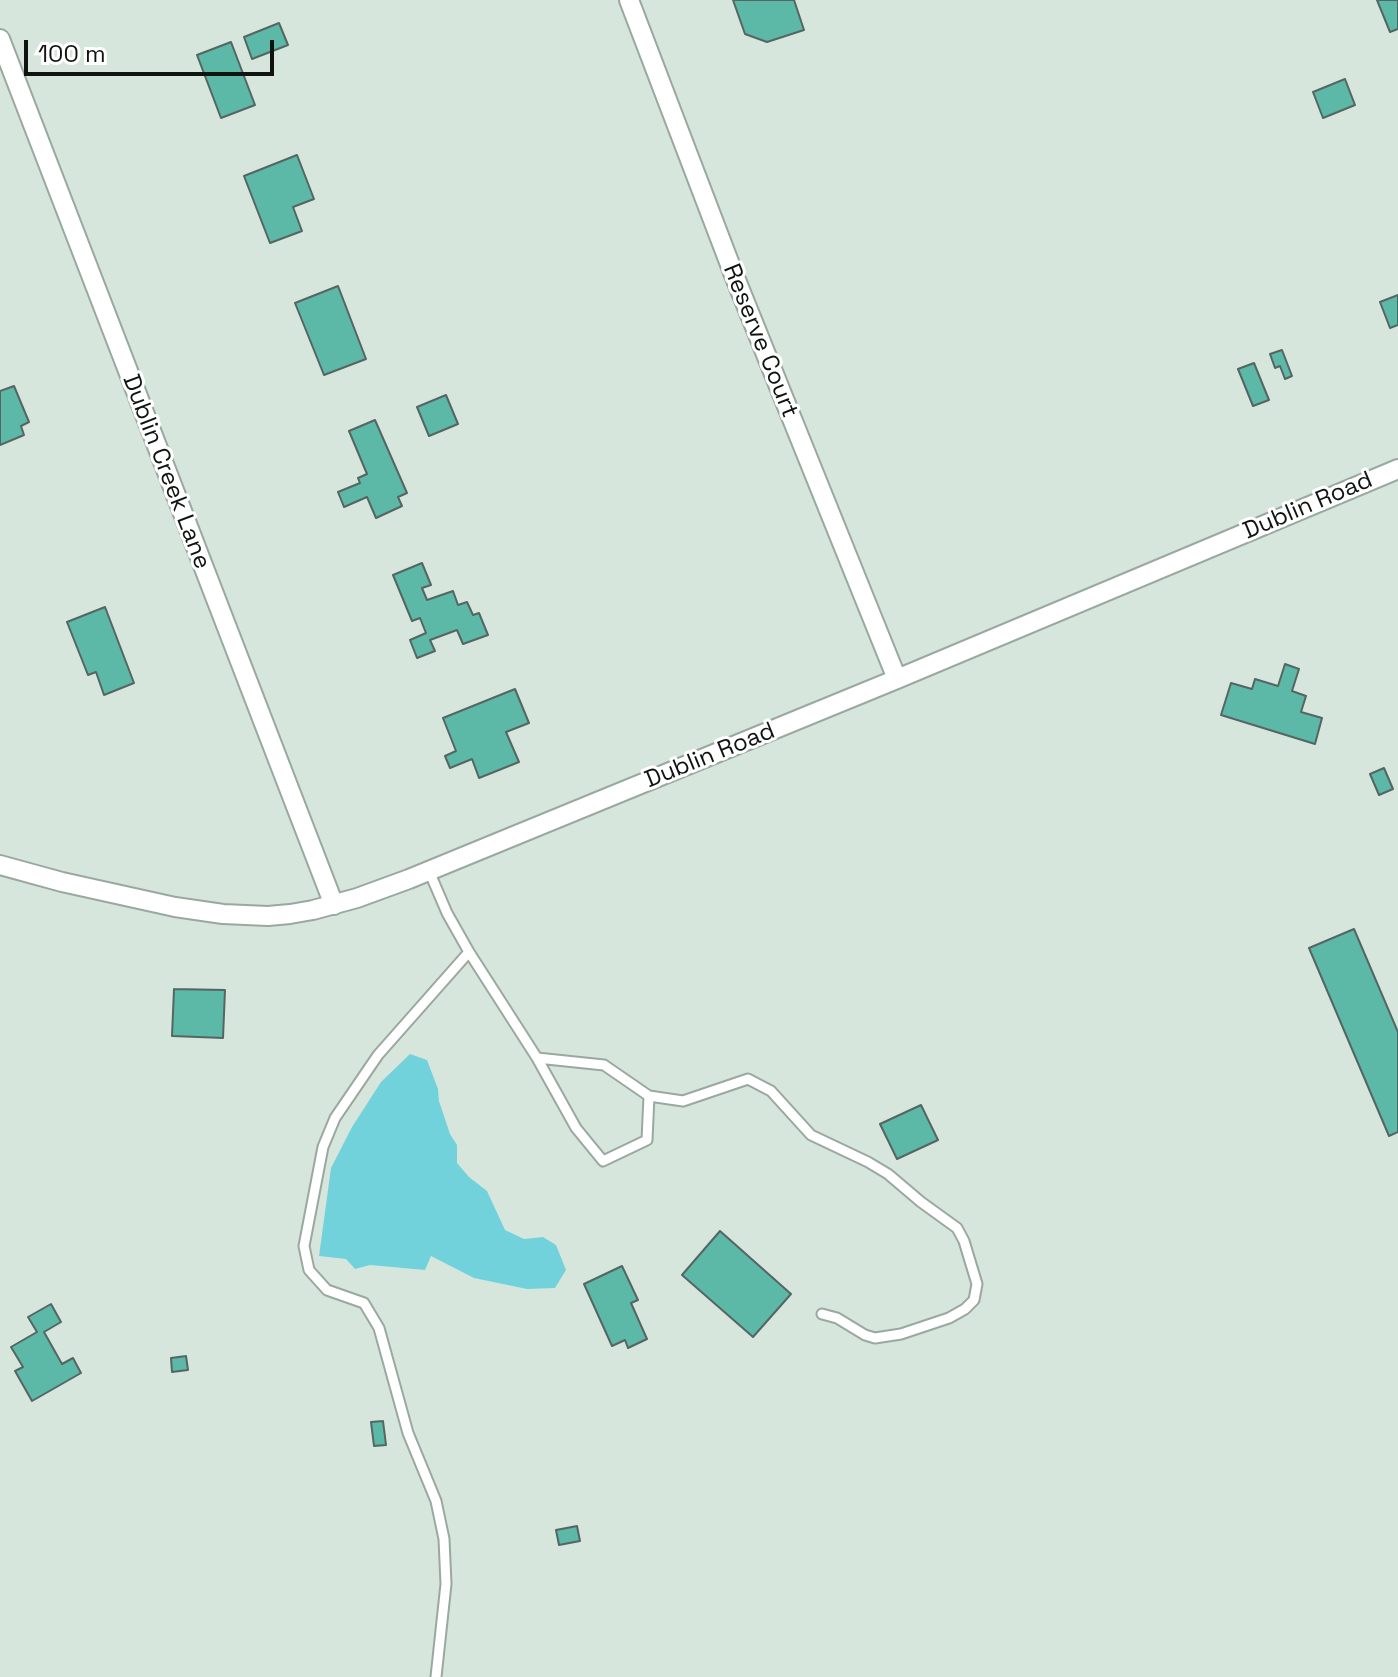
<!DOCTYPE html>
<style>
body{margin:0}
#map{position:relative;width:1398px;height:1677px;overflow:hidden;background:#d7e6dc;font-family:"Space Grotesk",sans-serif}
canvas{display:block}
.scale{position:absolute;left:24px;top:40px;width:250px;height:36px;box-sizing:border-box;border:4px solid #0f1411;border-top:0;padding-left:10px;font-size:24px;line-height:28px;white-space:nowrap;color:#0f1411;-webkit-text-stroke:6px #fff;paint-order:stroke}
</style>
<div id="map">
<canvas width="1398" height="1677"></canvas>
<div class="scale">100 m</div>
</div>
<script>
const ctx = document.querySelector('canvas').getContext('2d');
ctx.lineJoin = 'round';
function fill(path, color) { ctx.fillStyle = color; ctx.fill(path, 'evenodd'); }
const poly = rows => new Path2D(rows.map(r => 'M' + r).join(''));
function strokePath(path, color, width, dash) { ctx.strokeStyle = color; ctx.lineWidth = width; ctx.lineCap = dash ? 'butt' : 'round'; ctx.setLineDash(dash || []); ctx.stroke(path); }
function drawText(font, color, halo, rows, align = 'center') {
  ctx.font = font + ' "Space Grotesk",sans-serif'; ctx.lineWidth = 6; ctx.setLineDash([]); ctx.textBaseline = 'middle'; ctx.strokeStyle = halo; ctx.fillStyle = color; for (const [text, x, y, turn = 0] of rows) {
    ctx.save(); ctx.translate(x, y); ctx.rotate((+turn || 0) * Math.PI / 180); ctx.textAlign = isNaN(turn) ? turn : align; if (halo) ctx.strokeText(text, 0, 0); ctx.fillText(text, 0, 0); ctx.restore();
  }
}
fill(poly([
 [410,1054,427,1060,438,1089,439,1101,450,1134,457,1145,457,1163,469,1177,487,1191,505,1230,524,1239,543,1237,556,1245,566,1270,555,1288,527,1289,474,1278,431,1256,425,1270,370,1265,355,1269,346,1259,319,1256,331,1168,352,1127,381,1082]
]), '#72d2dc');
const building = poly([
 [733,0,794,0,804,30,767,42,745,34,733,0],
 [1377,0,1398,0,1398,29,1390,32,1377,0],
 [279,23,288,45,252,59,244,37,279,23],
 [231,42,255,105,221,118,197,55,231,42],
 [1345,79,1355,105,1323,118,1313,92,1345,79],
 [297,155,314,199,293,207,302,231,270,243,244,176,297,155],
 [338,286,366,359,324,375,295,303,338,286],
 [1398,295,1398,325,1390,328,1380,302,1398,295],
 [1282,350,1292,376,1285,379,1280,366,1275,368,1270,354,1282,350],
 [1254,363,1269,400,1253,406,1238,369,1254,363],
 [14,386,29,422,21,426,24,435,0,445,0,391,14,386],
 [446,395,458,424,429,436,417,407,446,395],
 [375,420,407,493,398,497,402,506,376,518,367,497,344,507,338,492,360,483,358,478,367,474,349,431,375,420],
 [422,563,431,585,422,588,427,600,453,591,458,605,467,602,473,615,479,613,488,635,463,644,457,630,430,640,435,651,417,658,410,640,426,633,420,618,412,621,393,575,422,563],
 [105,607,134,683,104,695,96,672,88,675,67,622,105,607],
 [1285,664,1299,669,1292,691,1306,696,1301,712,1322,718,1315,744,1221,715,1231,683,1252,689,1255,679,1278,686,1285,664],
 [515,689,529,723,506,732,519,762,479,778,472,759,450,768,445,756,456,751,443,718,515,689],
 [1384,768,1393,789,1379,795,1370,774,1384,768],
 [1354,929,1398,1032,1398,1132,1389,1136,1309,948,1354,929],
 [174,989,225,990,223,1038,172,1036,174,989],
 [921,1105,938,1140,897,1159,880,1124,921,1105],
 [720,1231,791,1294,753,1337,682,1275,720,1231],
 [622,1266,638,1300,631,1303,647,1339,628,1348,625,1340,612,1346,584,1284,622,1266],
 [51,1304,61,1322,44,1332,62,1364,73,1358,81,1373,32,1401,15,1371,23,1367,11,1347,37,1332,28,1317,51,1304],
 [186,1356,188,1370,172,1372,171,1358,186,1356],
 [383,1421,386,1445,374,1446,371,1422,383,1421],
 [577,1526,580,1541,559,1545,556,1530,577,1526]
]);
fill(building, '#5cb8a7');
strokePath(building, '#556662', 2);
const service = poly([
 [429,871,447,913,469,952,537,1058,604,1065,649,1096,683,1101,748,1079,771,1091,811,1135,868,1162,888,1174,921,1202,957,1228,964,1241,977,1284,974,1300,965,1309,949,1318,901,1334,875,1338,865,1335,837,1318,822,1314],
 [537,1058,576,1128,603,1161,647,1140,649,1096],
 [436,1677,446,1584,444,1539,436,1501,408,1433,379,1328,364,1303,327,1290,309,1270,304,1246,323,1147,335,1118,378,1055,469,952]
]);
const minor = poly([
 [629,0,734,275,897,679],
 [0,39,334,905],
 [0,865,62,882,175,907,223,914,268,916,290,914,313,910,357,898,409,879,897,679,1398,469]
]);
strokePath(service, '#9aa99f', 13);
strokePath(minor, '#9aa99f', 22);
strokePath(service, '#fff', 9);
strokePath(minor, '#fff', 18);
drawText('24px', '#0f1411', '#fff', [
 ["Reserve Court",760,341,68],
 ["Dublin Creek Lane",166,472,69],
 ["Dublin Road",1308,506,-23],
 ["Dublin Road",710,756,-22]
]);
</script>
